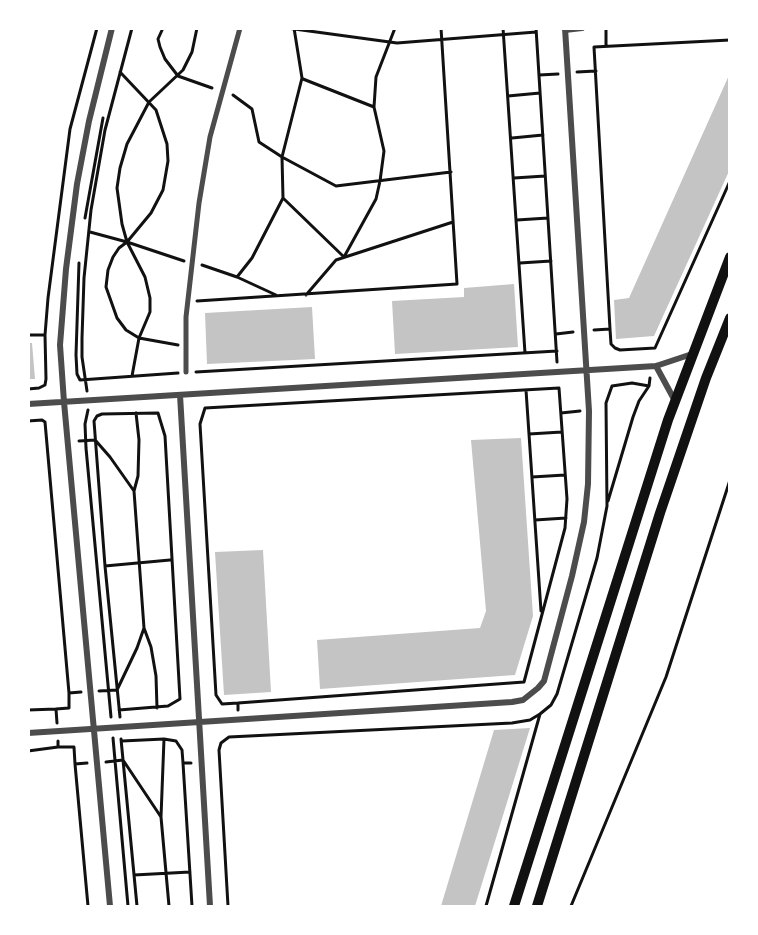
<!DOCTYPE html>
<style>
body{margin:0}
#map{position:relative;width:758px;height:935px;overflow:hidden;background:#fff;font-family:"Source Serif 4",serif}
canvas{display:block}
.frame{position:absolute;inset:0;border:30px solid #fff;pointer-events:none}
</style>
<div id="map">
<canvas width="758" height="935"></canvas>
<div class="frame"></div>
</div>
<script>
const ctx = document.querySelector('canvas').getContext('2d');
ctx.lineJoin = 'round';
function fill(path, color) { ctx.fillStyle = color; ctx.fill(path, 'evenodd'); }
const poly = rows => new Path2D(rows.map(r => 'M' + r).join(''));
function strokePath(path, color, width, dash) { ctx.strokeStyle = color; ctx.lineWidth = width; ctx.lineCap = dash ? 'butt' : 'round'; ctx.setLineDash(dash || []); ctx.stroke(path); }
fill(poly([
 [730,73,730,169,654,336,616,339,614,300,629,298],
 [514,284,518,347,395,354,392,301,464,297,464,288],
 [312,307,315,359,207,364,205,313],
 [28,343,32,343,35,379,28,379],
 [521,438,533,616,515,675,320,689,317,640,480,628,486,611,471,440],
 [263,550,271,692,224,695,215,552],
 [530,728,475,906,441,906,494,730]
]), '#c4c4c4');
strokePath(poly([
 [163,28,158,39,160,47,165,59,178,76,212,88],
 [287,28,397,43,536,32],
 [503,28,525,353],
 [536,28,557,362],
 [606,28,606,46],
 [730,40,594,47,610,329,611,344,615,348,620,350,655,348,730,181],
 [120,72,156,110,167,144,168,161,163,190,151,213,127,242,119,248,113,257,108,270,106,287,117,318,126,330,139,338,178,345],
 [577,72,596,71],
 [539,75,558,74],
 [303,79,374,107],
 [233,95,252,109,259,142,282,157,336,186,451,172],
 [508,96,540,93],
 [512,138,543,135],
 [514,178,545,176],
 [283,198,344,257,376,199,380,181,384,151,374,107,376,77,395,28],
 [85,218,103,118],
 [517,220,548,218],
 [90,232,127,242,184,261],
 [79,263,76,355,77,374,80,380,178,373],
 [520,263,551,261],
 [202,265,237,277,276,295],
 [237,277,252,258,283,198,282,157,302,78,294,28],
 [306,295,336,260,453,222],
 [197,301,457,284,441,28],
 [594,330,610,329],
 [556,334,573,332],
 [28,335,45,335],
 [196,372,557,351],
 [132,376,139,338,150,312,150,298,145,277,127,242,122,224,117,188,120,168,127,144,149,102,183,70,192,52,197,28],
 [28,389,39,388,45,385,46,379,45,335,48,298,70,129,97,28],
 [526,390,541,611],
 [87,391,82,357,82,338,84,278,91,210,105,130,132,28],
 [88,410,85,424,86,448,111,717],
 [136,413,139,440,138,476,134,491,144,628,151,647,156,676,157,708],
 [561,413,580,411],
 [28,421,42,420,45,422,69,693],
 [529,434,562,432],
 [79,441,95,440],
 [96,441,110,457,134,491],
 [532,477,565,475],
 [608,501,633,417,639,401,649,386,650,378],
 [535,520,566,518],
 [105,566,170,560],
 [99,691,117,690,137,648,144,628],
 [238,703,524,682,565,528,567,499,559,388,205,408,200,424,216,695,222,704,238,703,238,710],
 [28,710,56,709],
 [119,710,168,706,180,699,165,436,158,413,102,414,97,416,94,421,105,566,120,717],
 [540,714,551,705,557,694,597,558,607,506,606,403,612,386,632,383,649,386],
 [57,723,56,709,69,708,69,693,81,692],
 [113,738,128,906],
 [121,739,137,906],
 [164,739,161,817,169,906],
 [58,741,58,747,74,747,75,764,87,763],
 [122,741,164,739,176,741,182,750,183,763,191,763],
 [28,751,58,747],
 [106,762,123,760,161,817],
 [183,763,192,906],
 [75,764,88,906],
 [134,875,190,872],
 [228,906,219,750,221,743,229,737,512,723,530,720,540,714,486,906],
 [571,906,666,677,730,480]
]), '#111', 3);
strokePath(poly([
 [186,372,186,317,199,203,210,137,240,28]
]), '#4c4c4c', 5);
strokePath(poly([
 [565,30,582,28],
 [656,366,675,401],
 [180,395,210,906],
 [28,404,656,366,692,354],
 [28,733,512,702,523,700,538,688,544,681,572,576,584,522,588,484,589,411,565,28],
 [110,906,64,402,60,345,66,269,77,184,89,121,112,28]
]), '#4c4c4c', 6);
strokePath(poly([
 [514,906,668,420,730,257],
 [537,906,660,513,706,378,730,318]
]), '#111', 10);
</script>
